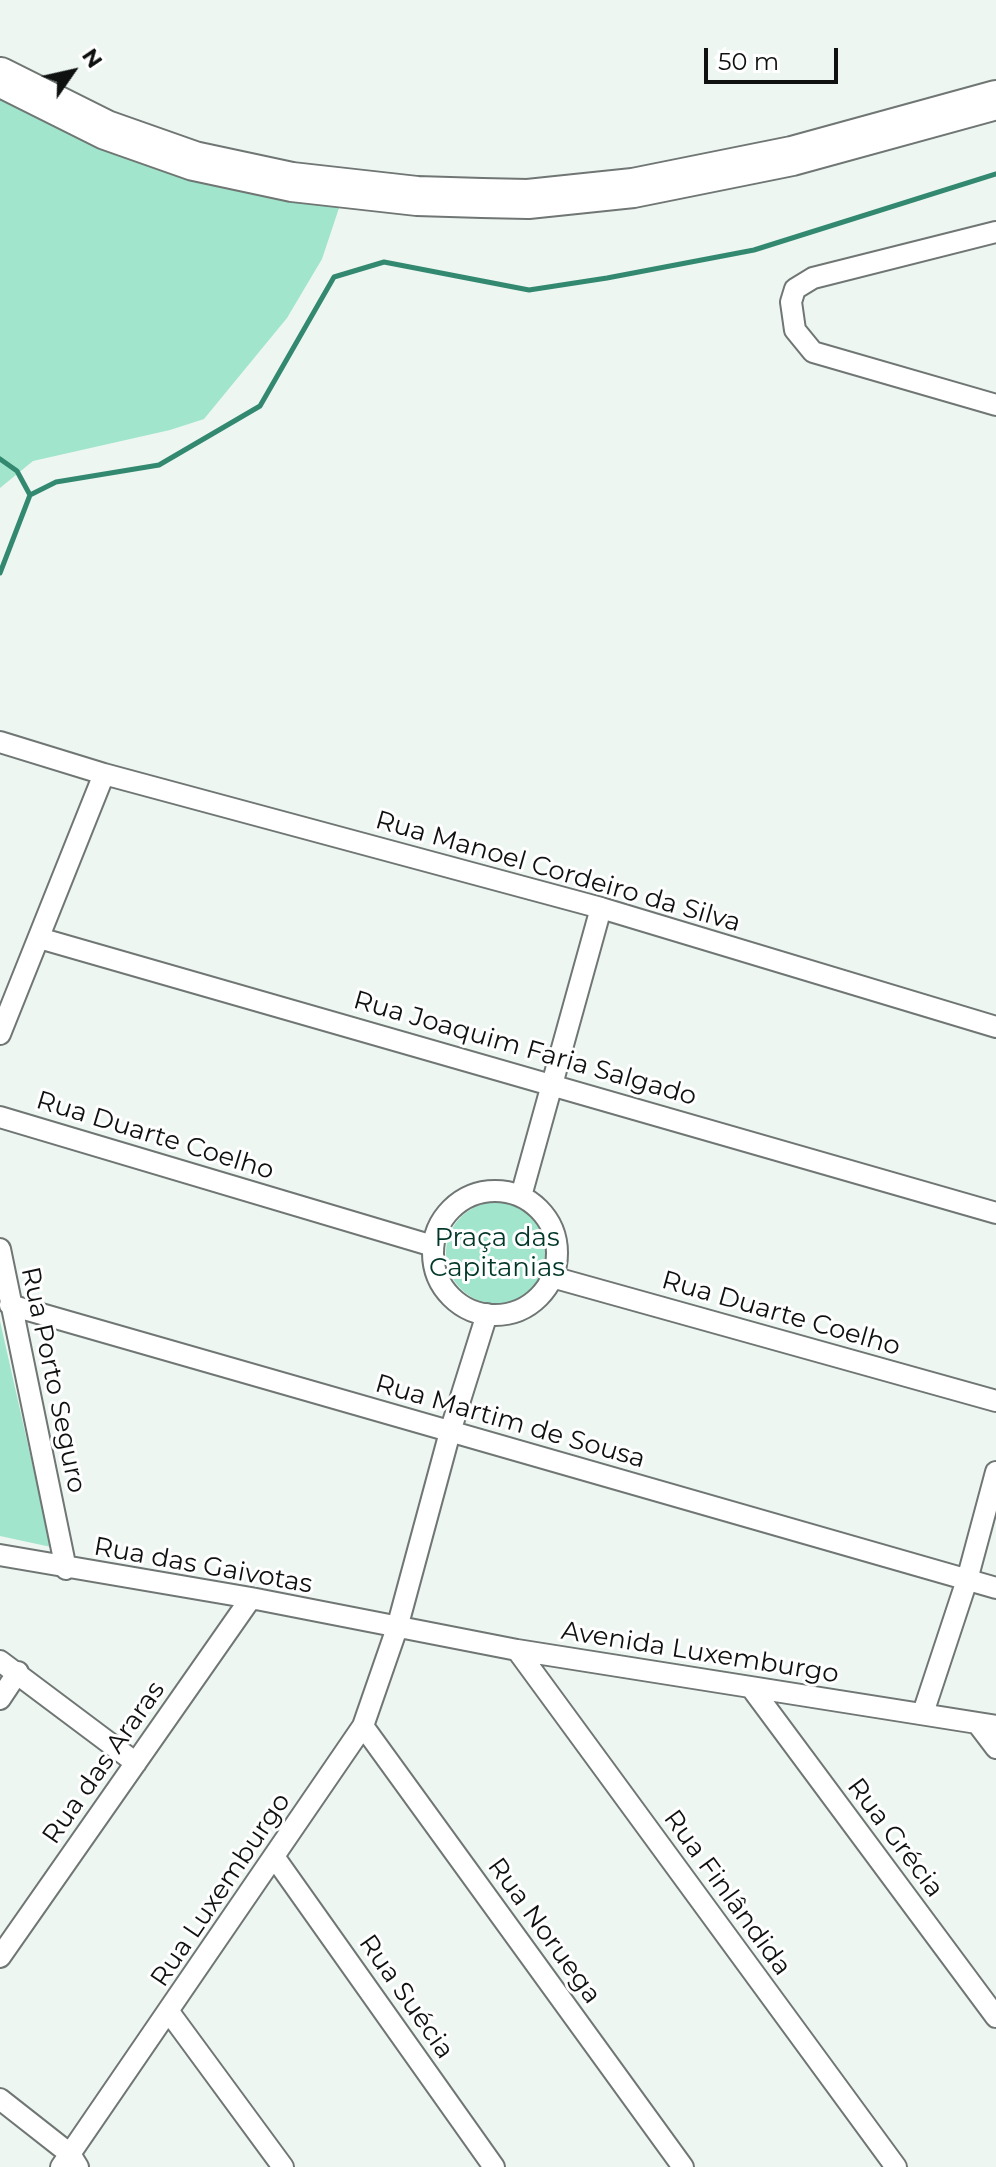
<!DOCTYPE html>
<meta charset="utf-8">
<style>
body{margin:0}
#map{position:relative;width:996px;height:2167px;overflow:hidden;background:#eef6f2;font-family:Montserrat,sans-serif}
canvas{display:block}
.north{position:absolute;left:32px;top:32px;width:80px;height:80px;-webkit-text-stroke:6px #fff;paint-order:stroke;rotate:56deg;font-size:22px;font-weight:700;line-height:32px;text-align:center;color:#0e1110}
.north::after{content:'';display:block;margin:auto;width:28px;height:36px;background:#0e1110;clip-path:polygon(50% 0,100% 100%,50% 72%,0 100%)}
.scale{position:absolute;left:704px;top:48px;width:134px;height:36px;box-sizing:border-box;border:4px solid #0e1110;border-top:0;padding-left:10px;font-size:24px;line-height:28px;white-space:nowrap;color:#0e1110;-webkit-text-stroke:6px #fff;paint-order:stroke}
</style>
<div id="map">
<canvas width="996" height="2167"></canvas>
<div class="north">N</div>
<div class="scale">50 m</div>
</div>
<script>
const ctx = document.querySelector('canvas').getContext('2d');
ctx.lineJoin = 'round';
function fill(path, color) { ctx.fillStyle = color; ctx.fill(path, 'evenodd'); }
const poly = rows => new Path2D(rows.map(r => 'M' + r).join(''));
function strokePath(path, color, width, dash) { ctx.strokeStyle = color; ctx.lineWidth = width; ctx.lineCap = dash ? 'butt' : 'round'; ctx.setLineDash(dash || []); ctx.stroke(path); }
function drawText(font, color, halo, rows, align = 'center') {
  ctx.font = font + ' Montserrat,sans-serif'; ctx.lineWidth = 6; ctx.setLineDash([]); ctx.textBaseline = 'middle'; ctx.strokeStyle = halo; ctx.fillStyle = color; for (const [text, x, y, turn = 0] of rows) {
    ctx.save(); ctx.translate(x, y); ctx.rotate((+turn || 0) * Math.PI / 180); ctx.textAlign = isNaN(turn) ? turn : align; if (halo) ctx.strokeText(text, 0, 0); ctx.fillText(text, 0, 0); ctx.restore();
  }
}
fill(poly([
 [0,94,340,205,322,259,287,318,204,419,170,430,33,461,0,488],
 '446 1253a51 51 0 1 1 102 0a51 51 0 1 1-102 0Z',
 [0,1321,51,1547,0,1536]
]), '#a1e5cd');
strokePath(poly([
 [0,459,17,471,30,495],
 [0,573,30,495,56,482,159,465,260,406,334,277,384,262,529,290,607,278,754,250,996,174]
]), '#338970', 5);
const street = poly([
 [996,232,813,278,795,289,791,302,795,330,813,352,996,405],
 [0,742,104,774,601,908,996,1027],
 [39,938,996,1213],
 [0,1034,104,774],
 [0,1117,433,1246],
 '433 1253a62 62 0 1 1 124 0a62 62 0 1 1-124 0Z',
 [521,1196,601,908],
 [0,1249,66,1569],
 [552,1277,996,1401],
 [10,1305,996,1588],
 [0,1555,251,1598,517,1650,996,1726],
 [517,1650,896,2167],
 [0,1661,136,1763],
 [753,1690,996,2017],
 [0,1699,18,1672],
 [923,1713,967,1580,996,1472],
 [977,1723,996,1748],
 [363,1726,683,2167],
 [275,1858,494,2167],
 [0,1957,251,1598],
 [169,2012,283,2167],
 [0,2099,70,2154,78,2167],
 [61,2167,363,1726,397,1628,450,1432,487,1314]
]);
const highway = poly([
 [0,77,106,130,194,161,292,182,417,196,482,198,528,199,633,188,792,156,996,100]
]);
strokePath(street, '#6f7673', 24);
strokePath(highway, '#6f7673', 42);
strokePath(street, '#fff', 20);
strokePath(highway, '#fff', 38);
drawText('26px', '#0e1110', '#fff', [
 ["Rua Manoel Cordeiro da Silva",558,872,16],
 ["Rua Joaquim Faria Salgado",525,1049,16],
 ["Rua Duarte Coelho",155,1136,17],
 ["Rua Duarte Coelho",781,1314,16],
 ["Rua Porto Seguro",53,1380,78],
 ["Rua Martim de Sousa",510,1422,16],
 ["Rua das Gaivotas",203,1566,10],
 ["Avenida Luxemburgo",700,1653,9],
 ["Rua das Araras",104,1763,-55],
 ["Rua Grécia",895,1838,53],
 ["Rua Luxemburgo",221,1890,-56],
 ["Rua Finlândida",727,1893,54],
 ["Rua Noruega",544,1931,54],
 ["Rua Suécia",406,1997,55]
]);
drawText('26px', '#003729', '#fff', [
 ["Praça das",497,1238],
 ["Capitanias",497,1268]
]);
</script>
